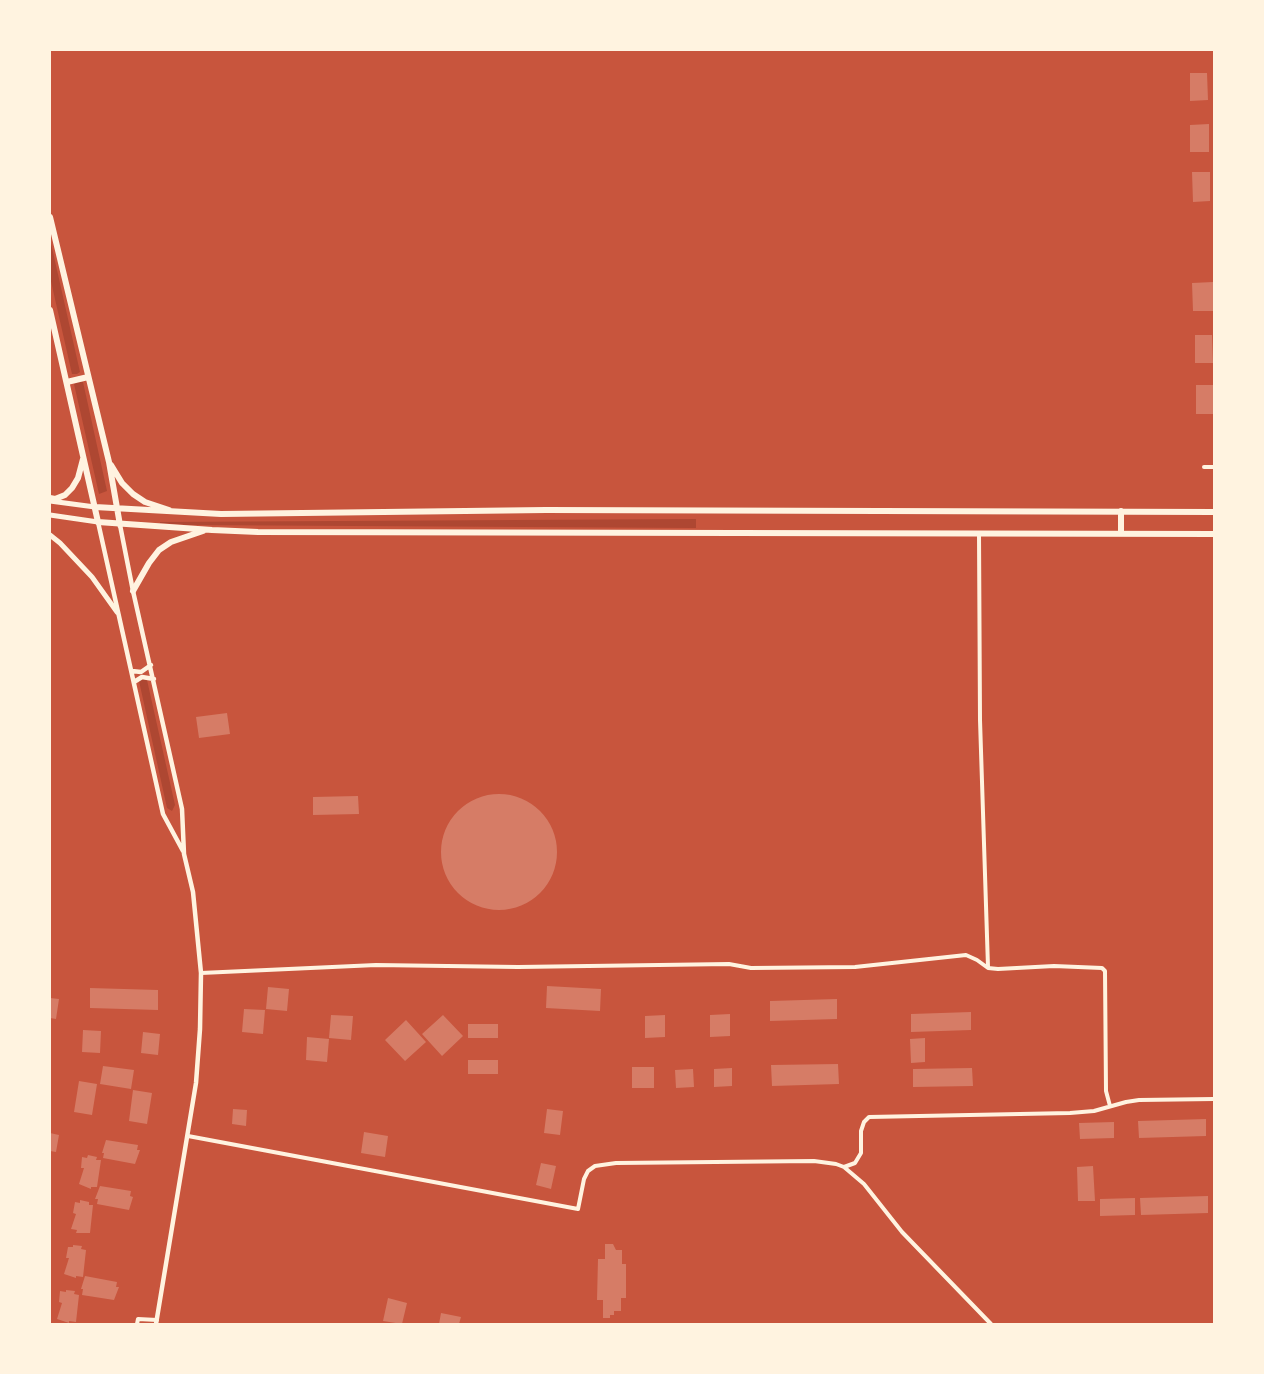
<!DOCTYPE html>
<style>
body{margin:0}
#map{position:relative;width:1264px;height:1374px;overflow:hidden;background:#c8553d;font-family:"Fira Sans",sans-serif}
canvas{display:block}
.frame{position:absolute;inset:0;border:51px solid #fff3e0;pointer-events:none}
</style>
<div id="map">
<canvas width="1264" height="1374"></canvas>
<div class="frame"></div>
</div>
<script>
const ctx = document.querySelector('canvas').getContext('2d');
ctx.lineJoin = 'round';
function fill(path, color) { ctx.fillStyle = color; ctx.fill(path, 'evenodd'); }
const poly = rows => new Path2D(rows.map(r => 'M' + r).join(''));
function strokePath(path, color, width, dash) { ctx.strokeStyle = color; ctx.lineWidth = width; ctx.lineCap = dash ? 'butt' : 'round'; ctx.setLineDash(dash || []); ctx.stroke(path); }
fill(poly([
 [50,239,80,372,77,374,72,374,50,277],
 [78,382,83,382,107,491,99,494,74,384],
 [696,519,696,528,186,525,160,523,160,522],
 [143,679,147,680,175,805,172,811,167,808,139,681]
]), '#ae4732');
fill(poly([
 [1190,73,1207,73,1208,100,1190,101],
 [1209,124,1209,152,1190,152,1190,125],
 [1192,172,1210,172,1210,201,1193,202],
 [1213,282,1213,311,1193,311,1192,283],
 [1195,335,1212,335,1213,363,1195,363],
 [1196,385,1214,385,1214,414,1196,414],
 [227,713,230,734,199,738,196,717],
 '441 852a58 58 0 1 1 116 0a58 58 0 1 1-116 0Z',
 [358,796,359,814,313,815,313,797],
 [547,986,601,989,600,1011,546,1008],
 [268,987,289,989,287,1011,266,1009],
 [90,988,158,990,158,1010,90,1008],
 [50,998,59,999,56,1019,50,1018],
 [837,999,837,1019,770,1021,770,1001],
 [244,1009,265,1010,263,1034,242,1032],
 [971,1012,971,1030,911,1032,911,1014],
 [730,1014,730,1036,710,1037,710,1015],
 [331,1015,353,1016,351,1040,329,1038],
 [443,1015,463,1036,442,1056,422,1034],
 [665,1015,665,1037,645,1038,645,1016],
 [406,1020,426,1042,405,1061,385,1040],
 [468,1024,498,1024,498,1038,468,1038],
 [83,1030,101,1031,100,1053,82,1052],
 [143,1032,160,1034,158,1055,141,1053],
 [307,1037,329,1039,327,1062,306,1060],
 [925,1038,925,1062,911,1063,910,1039],
 [468,1060,498,1060,498,1074,468,1074],
 [838,1064,839,1084,772,1086,771,1065],
 [103,1066,134,1070,131,1089,100,1084],
 [632,1067,654,1067,654,1088,632,1088],
 [732,1068,732,1086,714,1087,714,1069],
 [972,1068,973,1086,913,1087,913,1069],
 [693,1069,694,1087,676,1088,675,1070],
 [79,1081,97,1084,92,1115,74,1112],
 [133,1090,152,1093,147,1124,129,1121],
 [233,1109,247,1110,246,1126,232,1124],
 [547,1109,563,1111,560,1135,544,1133],
 [1206,1119,1206,1136,1139,1138,1138,1121],
 [1114,1122,1114,1138,1080,1139,1079,1123],
 [364,1132,388,1136,385,1157,361,1153],
 [50,1133,59,1135,56,1152,50,1151],
 [106,1140,138,1145,137,1150,140,1150,135,1164,103,1158,104,1153,102,1153],
 [88,1155,97,1157,96,1160,101,1160,97,1187,91,1187,91,1189,79,1184,84,1168,81,1168,82,1157,87,1158],
 [541,1163,556,1166,551,1189,536,1185],
 [1093,1166,1095,1201,1078,1201,1077,1167],
 [100,1186,131,1191,130,1196,133,1197,129,1210,97,1204,98,1199,95,1199],
 [1208,1196,1208,1213,1141,1215,1140,1198],
 [1135,1198,1135,1215,1100,1216,1100,1199],
 [80,1200,89,1202,89,1205,93,1205,90,1233,76,1233,77,1230,71,1229,76,1214,73,1213,75,1202,80,1203],
 [605,1244,613,1244,616,1250,622,1250,622,1264,626,1264,626,1298,621,1298,621,1311,614,1311,614,1315,610,1315,610,1318,603,1318,603,1300,597,1300,598,1259,605,1259],
 [73,1245,82,1246,81,1249,86,1250,83,1277,76,1276,76,1278,64,1274,69,1258,66,1258,68,1247,73,1247],
 [85,1276,117,1282,116,1287,119,1287,114,1300,82,1295,83,1289,81,1289],
 [66,1290,75,1291,74,1294,79,1295,76,1322,69,1321,69,1323,57,1319,62,1303,59,1302,60,1291,66,1292],
 [388,1298,407,1303,402,1324,383,1321],
 [441,1313,461,1317,459,1324,439,1324]
]), '#d67c66');
strokePath(poly([
 [1204,467,1214,467],
 [979,534,980,720,988,967],
 [201,973,376,965,518,967,729,964,751,968,855,967,966,955,977,960,988,968,998,969,1054,966,1102,968,1105,971,1106,1091,1110,1106],
 [188,1136,578,1209,584,1179,588,1171,595,1166,616,1163,814,1161,836,1164,844,1167,864,1184,902,1232,991,1324],
 [844,1167,855,1163,861,1153,861,1131,864,1122,869,1117,1070,1113,1094,1111,1126,1102,1139,1100,1214,1099],
 [137,1324,138,1319,157,1320]
]), '#fff3e0', 4);
strokePath(poly([
 [98,522,163,814,183,851],
 [120,525,133,591,182,809,184,854,193,892,201,973,200,1029,196,1083,156,1324],
 [132,671,141,672,151,665],
 [134,682,142,677,154,679]
]), '#fff3e0', 4.5);
strokePath(poly([
 [50,501,95,507],
 [50,515,98,522],
 [50,535,60,543,92,577,117,612]
]), '#fff3e0', 5);
strokePath(poly([
 [50,217,109,462,120,525],
 [50,310,98,522,212,530,258,532,1214,534],
 [67,382,88,377],
 [111,465,122,483,133,494,145,502,169,510],
 [50,498,55,499,65,495,72,488,78,478,83,459],
 [95,507,221,514,546,510,1214,512],
 [1121,533,1121,511],
 [133,591,149,563,159,550,171,542,203,531]
]), '#fff3e0', 6);
</script>
